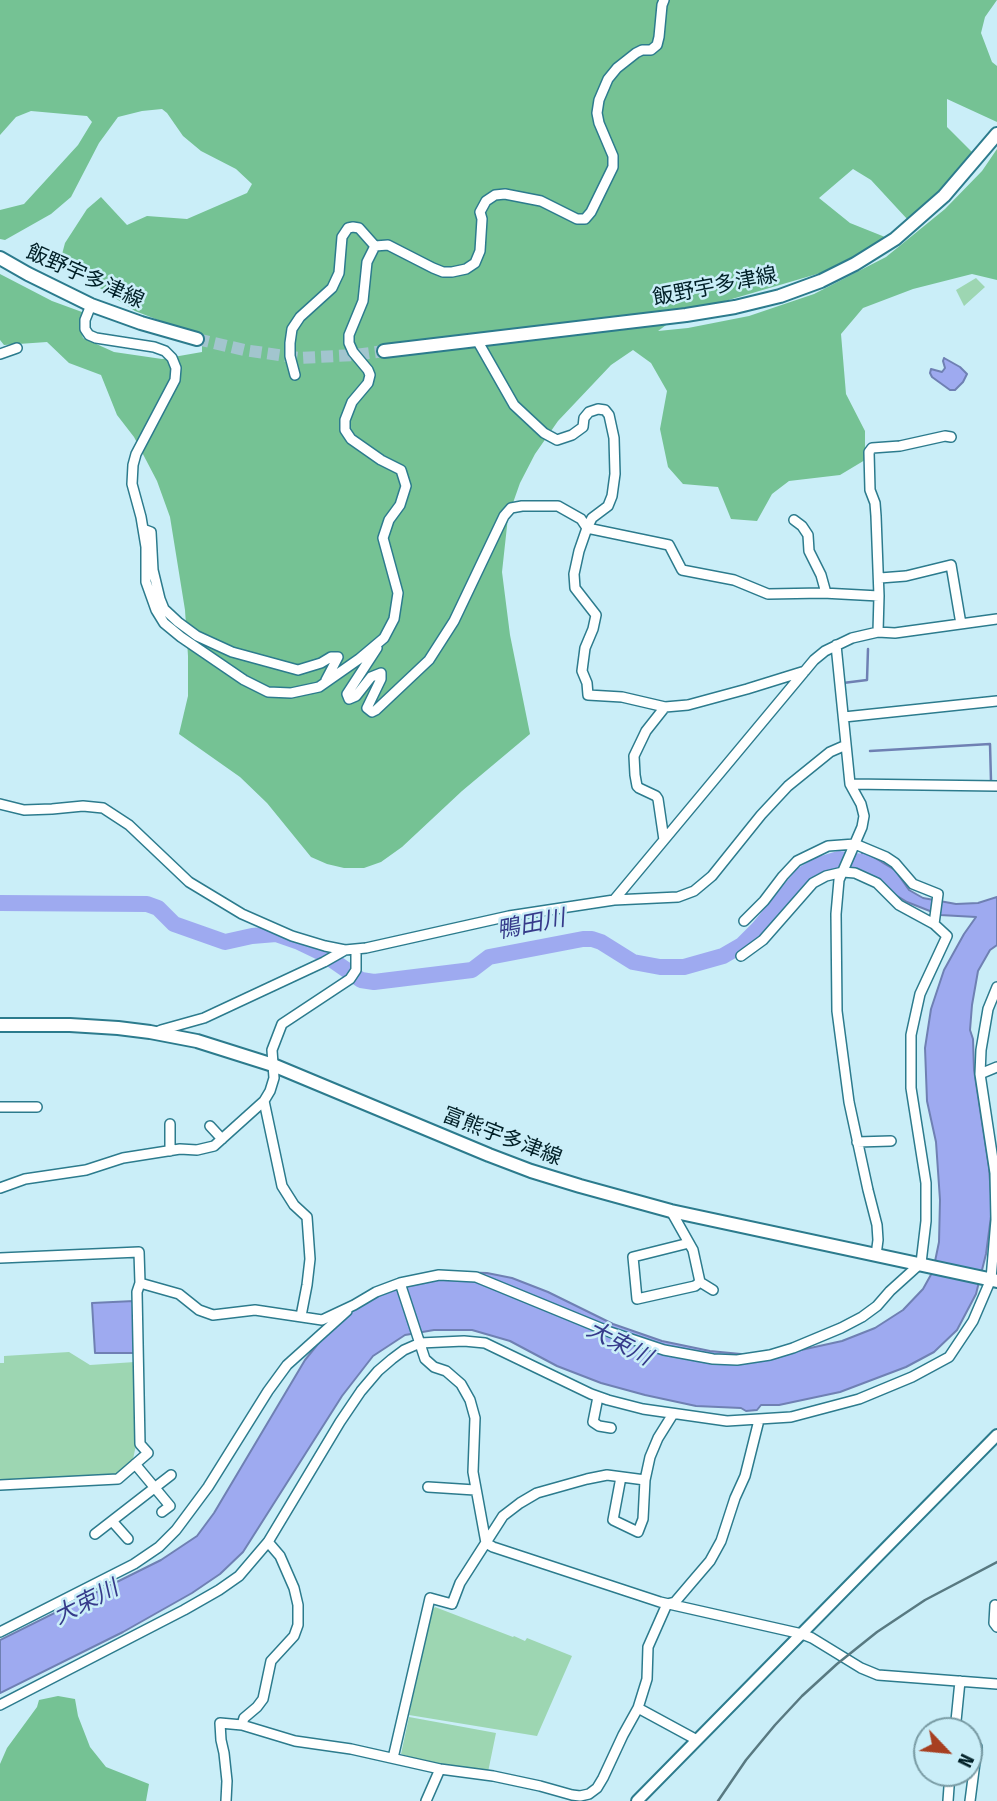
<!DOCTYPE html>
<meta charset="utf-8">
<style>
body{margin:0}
#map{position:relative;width:997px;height:1801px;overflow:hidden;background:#caeef8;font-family:"Fira Sans Condensed",sans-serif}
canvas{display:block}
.north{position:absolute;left:913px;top:1717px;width:70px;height:70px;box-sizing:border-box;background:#caeef8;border:2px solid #799ba4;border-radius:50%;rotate:116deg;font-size:19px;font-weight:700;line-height:28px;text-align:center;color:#001f26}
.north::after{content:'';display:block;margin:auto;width:24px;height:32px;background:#a73f21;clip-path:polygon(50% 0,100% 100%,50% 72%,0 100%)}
</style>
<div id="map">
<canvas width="997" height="1801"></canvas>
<div class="north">N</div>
</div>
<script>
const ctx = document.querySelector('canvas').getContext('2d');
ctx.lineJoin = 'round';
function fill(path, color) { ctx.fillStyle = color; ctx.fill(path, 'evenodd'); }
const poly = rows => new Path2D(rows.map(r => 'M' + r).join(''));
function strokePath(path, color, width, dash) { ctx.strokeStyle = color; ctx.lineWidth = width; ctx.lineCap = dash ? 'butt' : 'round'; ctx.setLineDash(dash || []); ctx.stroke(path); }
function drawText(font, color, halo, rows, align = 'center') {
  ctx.font = font + ' "Fira Sans Condensed","Noto Sans JP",sans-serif'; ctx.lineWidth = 5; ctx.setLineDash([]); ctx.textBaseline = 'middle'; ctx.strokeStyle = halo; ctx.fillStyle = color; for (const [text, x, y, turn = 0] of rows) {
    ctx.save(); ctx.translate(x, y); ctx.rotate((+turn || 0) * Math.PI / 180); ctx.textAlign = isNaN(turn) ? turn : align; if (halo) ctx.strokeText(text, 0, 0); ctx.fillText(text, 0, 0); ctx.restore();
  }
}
fill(poly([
 [976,278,985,287,964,306,956,290],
 [69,1352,90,1365,135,1362,136,1445,132,1464,117,1476,0,1482,0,1363,4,1363,4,1356],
 [435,1607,513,1637,514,1636,525,1641,527,1638,572,1656,537,1736,409,1715,432,1610],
 [409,1717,496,1733,488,1772,439,1766,401,1754]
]), '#9dd6b2');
fill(poly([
 [0,0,997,0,985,17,981,33,992,62,997,66,997,122,947,99,947,127,973,153,950,182,908,220,871,180,853,169,819,198,850,223,885,237,834,269,681,314,658,331,688,328,749,316,814,294,886,257,945,209,982,171,997,149,997,280,972,274,913,289,863,308,841,334,846,394,865,431,865,460,840,475,789,481,772,494,757,521,731,519,718,487,683,484,668,467,660,429,667,391,651,363,633,350,611,365,558,421,535,454,520,483,508,517,502,572,510,635,530,734,462,791,402,847,381,862,364,868,344,868,327,864,311,857,267,803,240,777,179,734,188,696,188,656,185,610,170,517,157,481,134,437,117,415,101,375,69,363,47,342,4,345,0,340,0,274,52,301,82,312,81,330,83,338,114,352,162,359,202,352,202,337,135,311,69,268,61,258,65,243,87,209,101,197,127,225,147,216,187,219,247,193,252,184,236,169,201,151,183,136,167,113,162,109,142,111,118,117,99,143,71,197,51,214,5,240,0,239,0,210,24,204,78,145,92,122,87,116,31,111,16,117,0,135],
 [58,1696,75,1699,78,1716,90,1747,106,1767,149,1784,146,1801,0,1801,0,1764,7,1748,37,1707,39,1700]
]), '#75c294');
const water = poly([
 [944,358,960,367,967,374,963,382,955,390,950,390,932,377,930,373,931,369,942,372,945,368,943,361,944,358],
 [863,851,895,870,909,890,923,898,956,904,978,903,997,897,997,945,990,950,978,971,972,1005,970,1030,973,1039,974,1070,989,1168,992,1209,986,1254,976,1294,957,1330,934,1352,906,1367,840,1392,779,1405,761,1405,757,1410,746,1411,741,1408,696,1406,645,1395,601,1383,557,1366,510,1341,472,1330,434,1330,405,1335,373,1356,342,1396,243,1552,220,1574,192,1593,123,1632,0,1693,0,1640,161,1560,197,1536,214,1513,305,1360,330,1329,361,1304,389,1288,457,1272,487,1273,512,1278,548,1292,613,1324,662,1341,710,1351,751,1355,792,1352,842,1341,875,1328,903,1310,923,1289,933,1271,939,1242,940,1200,936,1142,927,1101,925,1048,931,1009,944,970,964,934,976,917,940,915,907,902,855,870,863,851],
 [134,1301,135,1353,95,1353,92,1303,134,1301]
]);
fill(water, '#9eaaf0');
strokePath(water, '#6f80b3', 2);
strokePath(poly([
 [843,683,867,680,868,649],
 [870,751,990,744,991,781]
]), '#6f80b3', 2.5);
strokePath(poly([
 [0,903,147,904,158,908,174,924,225,942,252,936,276,934,299,942,322,953,361,980,374,982,472,970,489,957,583,939,592,939,601,942,633,962,660,967,684,967,723,956,742,945,758,929,802,875,819,865,839,859,863,862,876,869]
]), '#9eaaf0', 16);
strokePath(poly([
 [197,339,244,350,299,358,355,355,384,351]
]), '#a2c5ce', 12, [12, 6]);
const minor = poly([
 [91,305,85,320,85,329,89,335,96,338,154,347,165,351,172,358,176,368,175,380,136,454,133,465,132,484,141,517,146,547,146,582,156,610,164,623,181,637,244,680,268,692,291,693,319,687,359,659,384,638,394,619,398,593,383,538,389,520,400,505,406,486,401,470,381,460,351,439,345,430,345,420,352,402,368,383,370,375,368,370,353,352,349,343,349,335,363,301,367,262,375,246],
 [477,340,514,405,544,433,557,440,572,435,583,427,584,418,589,412,598,409,605,410,609,415,614,438,615,474,612,496,608,506,592,518,587,528,579,551,574,574,575,588,596,615,593,629,585,648,582,671,587,683,588,695,622,697,665,707,688,705,747,689,805,671],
 [0,354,17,348],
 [295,375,290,356,290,343,292,329,300,317,332,288,339,273,342,237,348,228,353,227,359,228,375,246,388,245,433,268,443,272,452,272,466,269,475,263,480,251,482,219,480,212,486,201,495,195,505,194,541,201,577,219,585,219,591,212,613,167,613,156,599,123,597,113,599,100,608,79,617,68,636,53,642,50,651,50,657,45,659,37,662,5,664,0],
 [794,520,802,526,808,535,809,551,821,575,826,593],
 [143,529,151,532,153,570,160,599,164,609,178,622,197,636,232,652,298,670,321,663,331,657,338,657,326,680],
 [880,578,906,576,951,565,961,624],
 [879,596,876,516,875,503,870,490,869,452,872,448,900,446,945,436,951,437],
 [836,645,850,784,861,804,864,816,862,827,839,880,836,914,837,1011,849,1102,868,1190,877,1225,878,1240,876,1255],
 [377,648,347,694,349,699,356,696,371,677,381,673,381,679,367,708,372,712,376,710,429,660,454,621,504,516,511,508,522,506,558,506,581,519,587,528,669,545,682,570,734,580,768,594,823,593,879,596,878,632],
 [844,717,997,701],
 [850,784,997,786],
 [0,804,24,810,52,809,83,806,103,808,129,825,189,882,242,914,292,936,325,946,345,950],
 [664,840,658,799,656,796,639,788,637,786,635,775,634,756,646,731,665,707],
 [614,900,814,660,825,651,852,638,878,632,895,633,997,619],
 [744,921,764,901,783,876,797,861,828,846,855,844,886,857,895,863,913,884,938,894,934,924],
 [155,1033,161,1030,204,1018,324,962,345,950,366,948,509,916,614,900,678,897,694,891,712,876,761,815,788,786,830,752,846,745],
 [980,1074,997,1067],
 [264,1101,282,1186,294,1205,307,1217,310,1259,307,1285,301,1316],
 [0,1107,37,1107],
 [170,1124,170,1151],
 [210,1126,222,1139],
 [857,1142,891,1141],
 [0,1188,25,1179,86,1170,123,1158,180,1149,197,1150,214,1146,264,1101,270,1091,274,1078,272,1050,282,1024,350,979,356,970,356,950],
 [671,1211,693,1250,700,1282,713,1290],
 [689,1243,633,1257,637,1299,695,1286,700,1282],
 [0,1258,139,1252,140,1283,179,1294,199,1310,213,1315,255,1310,322,1320,354,1305,376,1292,400,1283,425,1359,434,1367,446,1371,461,1384,470,1400,475,1418,473,1472,486,1543,493,1547,660,1602,802,1634,812,1638,861,1668,878,1675,997,1684],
 [400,1283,439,1275,476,1277,610,1332,664,1350,713,1359,737,1360,770,1355,793,1348,841,1328,862,1317,877,1306,890,1291,921,1263,926,1221,926,1183,911,1088,911,1035,920,994,947,936,934,924,899,905,877,883,855,873,843,872,826,876,813,883,763,940,741,956],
 [598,1397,593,1422,599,1426,611,1428],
 [135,1464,170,1506,162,1512],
 [621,1477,613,1520,638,1532,643,1519,645,1480],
 [0,1485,118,1479,148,1453,140,1444,137,1292,140,1283],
 [428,1487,475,1490],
 [112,1521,128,1539],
 [95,1534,171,1475],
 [995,1605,994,1623,997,1627],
 [0,1632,134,1564,159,1547,176,1530,208,1487,268,1391,287,1365,347,1311],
 [0,1705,184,1610,219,1590,239,1576,268,1542,340,1422,361,1391,378,1371,392,1359,404,1350,420,1343,464,1341,485,1343,591,1394,608,1400,643,1409,727,1421,791,1417,859,1399,912,1377,949,1357,973,1321,991,1279,996,1220,995,1173,980,1074,981,1050,988,1009,997,987],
 [638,1708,697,1740],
 [242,1725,244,1718,257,1707,263,1699,271,1661,294,1636,298,1625,298,1605,294,1588,280,1556,268,1542],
 [955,1731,960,1681],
 [393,1758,430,1598,452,1604,460,1583,503,1516,520,1503,537,1493,587,1479,607,1475,645,1480,650,1457,658,1438,673,1414],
 [226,1801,227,1781,224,1753,221,1740,220,1723,242,1725,295,1741,351,1749,440,1769,493,1776,540,1786,572,1795,580,1796,589,1794,597,1788,603,1778,623,1735,638,1708,647,1679,648,1647,667,1604,675,1602,692,1582,710,1561,721,1541,735,1498,745,1476,759,1420],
 [426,1801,440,1769],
 [948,1801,950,1773],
 [970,1801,977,1747]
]);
const tertiary = poly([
 [637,1801,997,1435]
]);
const secondary = poly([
 [0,258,28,274,91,305,141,323,197,339],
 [384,351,686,315,735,307,780,296,821,281,855,264,895,239,944,196,997,134],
 [0,1025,70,1025,118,1028,150,1032,197,1041,273,1065,489,1155,531,1171,580,1186,671,1211,997,1281]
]);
strokePath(minor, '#2c7b8d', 12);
strokePath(tertiary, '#2c7b8d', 14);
strokePath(secondary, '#2c7b8d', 16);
strokePath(minor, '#fff', 9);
strokePath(tertiary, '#fff', 10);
strokePath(secondary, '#fff', 12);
strokePath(poly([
 [718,1801,746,1760,775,1725,802,1696,837,1664,877,1632,925,1600,997,1562]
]), '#587981', 2.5);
drawText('21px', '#001f26', '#caeef8', [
 ["飯野宇多津線",85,277,24],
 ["飯野宇多津線",715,287,-11],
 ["富熊宇多津線",502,1137,21]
]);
drawText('italic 23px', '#363a8a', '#caeef8', [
 ["鴨田川",531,925,-11],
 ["大束川",619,1344,27],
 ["大束川",86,1603,-27]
]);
</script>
